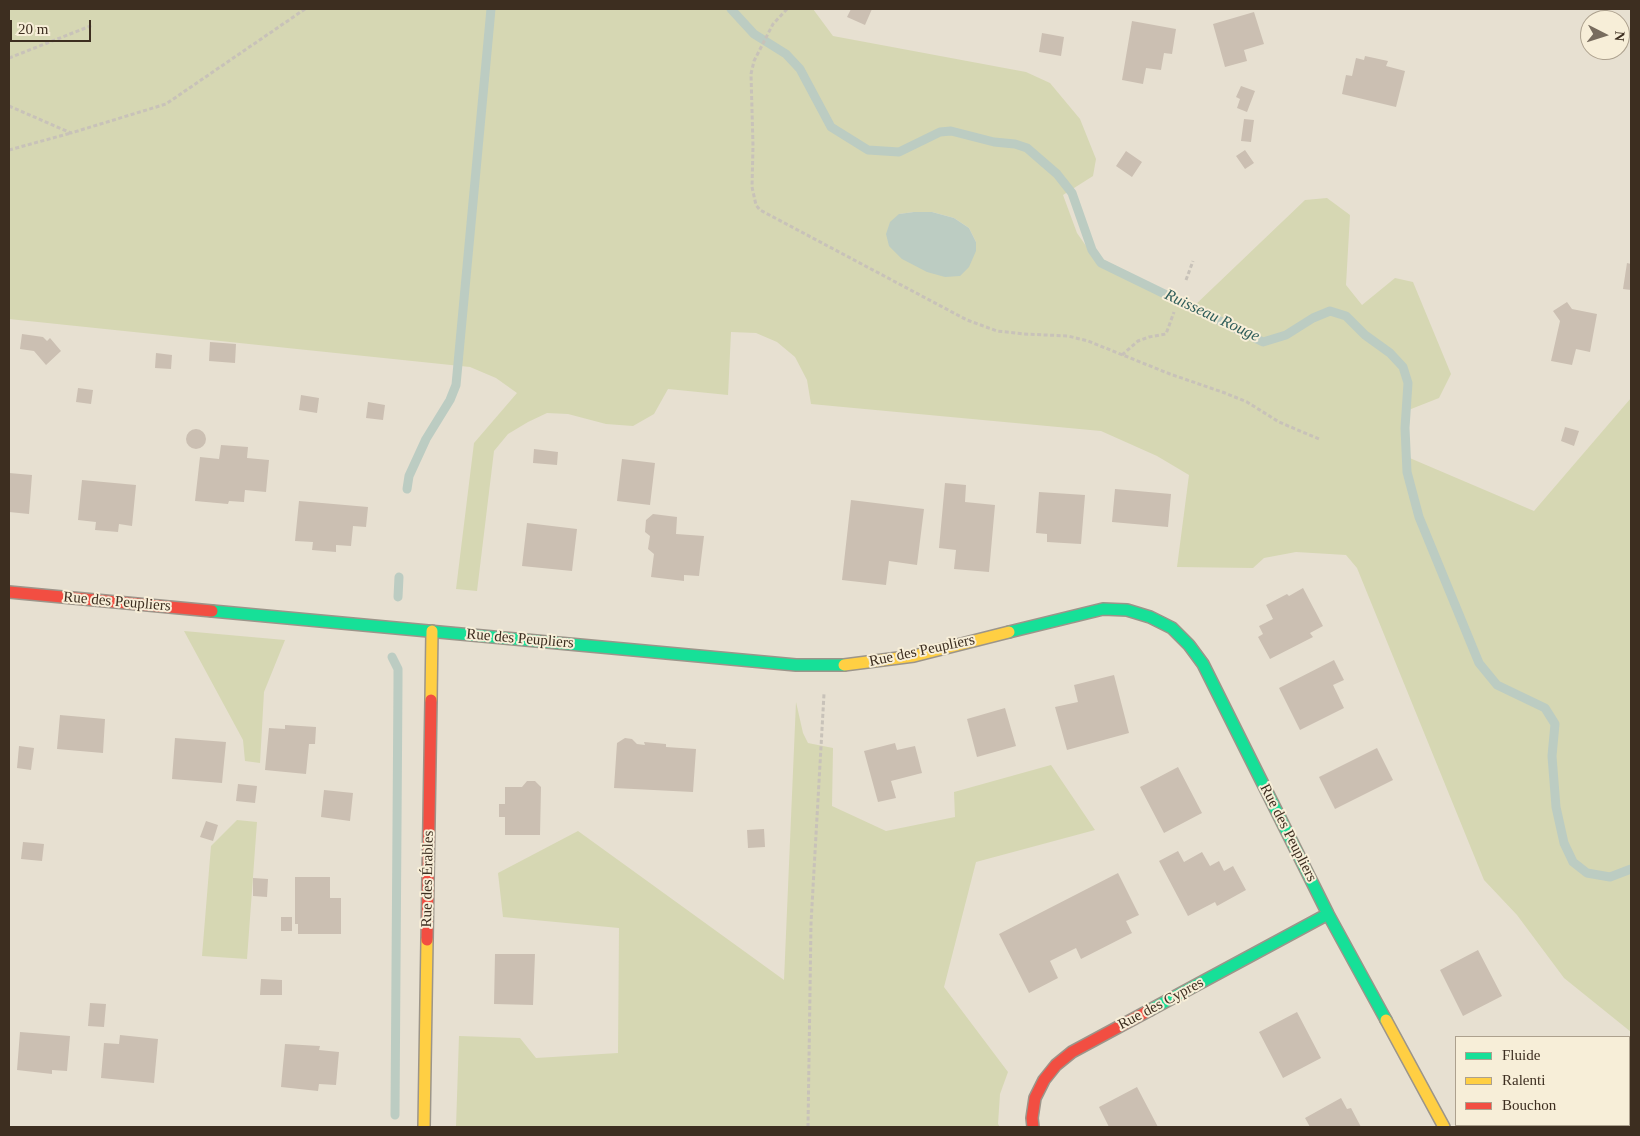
<!DOCTYPE html>
<meta charset="utf-8">
<style>
body{margin:0}
#map{position:relative;width:1640px;height:1136px;overflow:hidden;background:#e7e0d1;font-family:Georgia,serif}
canvas{display:block}
.frame{position:absolute;inset:0;border:10px solid #3d2e20;pointer-events:none}
.legend{position:absolute;left:1455px;top:1036px;width:175px;height:90px;box-sizing:border-box;background:#f7eed8;border:1px solid #ada18e;margin:0;padding:6px 9px;list-style:none;font-size:15px;color:#3d2e20}
.legend li{display:flex;align-items:center;gap:10px;height:25px}
.legend b{width:25px;border:1px solid #ada18e}
.north{position:absolute;left:1580px;top:10px;width:50px;height:50px;box-sizing:border-box;background:#f7eed8;border:1px solid #ada18e;border-radius:50%;rotate:95deg;font-size:14px;font-weight:700;line-height:20px;text-align:center;color:#3d2e20}
.north::after{content:'';display:block;margin:auto;width:18px;height:22px;background:#786c5e;clip-path:polygon(50% 0,100% 100%,50% 72%,0 100%)}
.scale{position:absolute;left:10px;top:20px;width:81px;height:22px;box-sizing:border-box;border:2px solid #3d2e20;border-top:0;padding-left:6px;font-size:15px;line-height:18px;white-space:nowrap;color:#3d2e20;-webkit-text-stroke:4px #f7eed8;paint-order:stroke}
</style>
<div id="map">
<canvas width="1640" height="1136"></canvas>
<div class="frame"></div>
<ul class="legend">
<li><b style="height:6px;background:#16e098"></b>Fluide</li>
<li><b style="height:6px;background:#ffcf43"></b>Ralenti</li>
<li><b style="height:6px;background:#f24e42"></b>Bouchon</li>
</ul>
<div class="north">N</div>
<div class="scale">20 m</div>
</div>
<script>
const ctx = document.querySelector('canvas').getContext('2d');
ctx.lineJoin = 'round';
function fill(path, color) { ctx.fillStyle = color; ctx.fill(path, 'evenodd'); }
const poly = rows => new Path2D(rows.map(r => 'M' + r).join(''));
function strokePath(path, color, width, dash) { ctx.strokeStyle = color; ctx.lineWidth = width; ctx.lineCap = dash ? 'butt' : 'round'; ctx.setLineDash(dash || []); ctx.stroke(path); }
function drawText(font, color, halo, rows, align = 'center') {
  ctx.font = font + ' Georgia,serif'; ctx.lineWidth = 4; ctx.setLineDash([]); ctx.textBaseline = 'middle'; ctx.strokeStyle = halo; ctx.fillStyle = color; for (const [text, x, y, turn = 0] of rows) {
    ctx.save(); ctx.translate(x, y); ctx.rotate((+turn || 0) * Math.PI / 180); ctx.textAlign = isNaN(turn) ? turn : align; if (halo) ctx.strokeText(text, 0, 0); ctx.fillText(text, 0, 0); ctx.restore();
  }
}
fill(poly([
 [9,9,813,9,833,36,1026,72,1050,83,1080,119,1096,159,1093,176,1063,195,1077,233,1091,253,1193,307,1305,200,1327,198,1350,215,1346,285,1362,305,1395,278,1413,282,1451,374,1439,398,1406,411,1405,456,1534,511,1631,398,1631,1032,1564,978,1517,915,1484,880,1357,568,1346,555,1296,552,1264,558,1253,568,1177,567,1189,475,1157,456,1101,431,811,404,807,380,795,357,777,342,756,333,731,332,728,395,668,389,654,414,633,426,606,424,568,414,547,413,528,422,508,434,494,451,477,591,456,589,474,443,517,393,496,378,470,367,9,319],
 [914,212,932,212,954,218,969,228,976,242,899,214],
 [184,631,285,640,264,692,260,763,245,761,243,740],
 [796,702,803,733,808,743,833,748,832,806,886,831,955,817,954,792,1051,765,1095,830,976,862,944,987,1008,1072,1000,1094,998,1124,1000,1127,456,1127,459,1036,520,1038,536,1058,618,1053,619,928,503,917,498,873,578,831,784,980],
 [237,820,257,822,247,959,202,956,211,846],
 [1631,1036,1631,1096,1629,1097,1629,1038],
 [1481,1125,1540,1125,1538,1127,1476,1127]
]), '#d6d7b3');
fill(poly([
 [914,212,932,212,954,218,969,228,976,242,976,251,969,267,960,276,945,277,927,272,902,259,889,246,886,234,890,222,899,214],
 [1631,1096,1631,1127,1538,1127,1540,1125,1629,1125,1629,1097]
]), '#bcccc2');
strokePath(poly([
 [731,9,754,34,786,54,800,69,831,127,868,150,899,152,940,132,951,131,994,142,1015,144,1027,148,1057,174,1072,193,1092,250,1101,263,1263,342,1286,335,1313,318,1330,311,1346,316,1365,335,1390,353,1403,367,1408,383,1405,428,1407,472,1419,517,1479,663,1497,685,1545,708,1555,724,1552,756,1556,807,1564,843,1573,862,1587,873,1610,877,1631,869],
 [407,489,409,476,426,439,450,400,456,385,491,9],
 [398,597,399,577],
 [392,657,398,669,398,681,395,1115]
]), '#bcccc2', 9);
fill(poly([
 [851,9,872,9,865,25,847,17],
 [1254,12,1264,44,1244,50,1247,61,1225,67,1213,24],
 [1132,21,1176,29,1172,54,1164,53,1161,70,1146,68,1143,84,1122,80],
 [1042,33,1064,37,1061,56,1039,52],
 [1365,56,1388,61,1386,66,1405,71,1396,107,1342,94,1346,75,1352,76,1356,58,1364,60],
 [1241,86,1255,91,1247,112,1237,108,1240,99,1236,97],
 [1244,119,1254,120,1251,142,1241,141],
 [1245,150,1254,163,1245,169,1236,156],
 [1126,151,1142,162,1132,177,1116,166],
 [1627,263,1631,264,1631,290,1623,289],
 [1567,302,1572,309,1597,314,1590,352,1576,349,1572,365,1551,361,1560,321,1553,311],
 [22,334,43,337,47,341,50,338,61,351,46,365,34,351,20,349],
 [210,342,236,344,235,363,209,361],
 [156,353,172,355,171,369,155,368],
 [78,388,93,390,91,404,76,402],
 [301,395,319,398,317,413,299,410],
 [368,402,385,405,383,420,366,418],
 [1565,427,1579,431,1574,446,1561,441],
 '186 439a10 10 0 1 1 20 0a10 10 0 1 1-20 0Z',
 [221,445,248,447,247,458,269,460,266,492,245,490,244,502,229,501,228,504,195,501,200,457,219,459],
 [534,449,558,452,557,465,533,463],
 [622,459,655,463,650,505,617,501],
 [9,473,32,475,29,514,9,512],
 [82,480,136,485,132,526,119,524,118,532,95,530,96,522,78,520],
 [945,483,966,485,965,502,995,505,989,572,954,569,956,550,939,548],
 [1115,489,1171,494,1168,527,1112,522],
 [1039,492,1085,495,1081,544,1047,542,1047,534,1036,533],
 [851,500,924,509,917,565,889,561,886,585,842,580],
 [299,501,368,507,366,527,353,526,351,546,336,545,336,552,312,550,313,542,295,541],
 [653,514,677,517,676,534,704,536,699,576,684,575,684,581,651,577,654,554,648,549,650,536,645,532,646,520],
 [527,523,577,529,572,571,522,566],
 [1303,588,1323,626,1310,633,1313,637,1270,659,1258,637,1263,634,1259,626,1273,619,1266,605,1287,594,1289,596],
 [1334,660,1344,680,1333,685,1344,708,1300,730,1279,688],
 [1114,675,1129,733,1067,750,1055,707,1078,702,1074,685],
 [1005,708,1016,746,977,757,967,719],
 [60,715,105,719,103,753,57,749],
 [285,725,316,727,315,744,309,744,306,774,265,770,269,728,285,729],
 [175,738,226,742,222,783,172,779],
 [625,738,632,739,637,744,645,745,644,742,666,744,666,747,696,749,693,792,614,788,617,743],
 [895,743,897,750,915,746,922,773,891,781,896,798,878,802,864,751],
 [19,746,34,748,31,770,17,768],
 [1377,748,1393,780,1335,809,1319,777],
 [1178,767,1202,813,1164,833,1140,787],
 [527,781,535,781,541,787,540,835,505,835,505,817,499,817,499,804,505,804,505,787,522,787],
 [238,784,257,786,255,803,236,801],
 [324,790,353,793,350,821,321,817],
 [206,821,218,825,213,841,200,837],
 [764,829,765,847,748,848,747,830],
 [23,842,44,844,42,861,21,859],
 [1178,851,1184,862,1202,852,1210,866,1219,861,1224,871,1233,866,1246,890,1217,906,1215,902,1188,916,1159,861],
 [1118,873,1139,915,1126,921,1132,933,1081,959,1076,948,1050,961,1058,978,1029,993,999,934],
 [295,877,330,877,330,898,341,898,341,934,298,934,298,924,295,924],
 [253,878,268,879,267,897,253,896],
 [281,917,292,917,292,931,281,931],
 [1478,950,1502,996,1463,1016,1440,970],
 [495,954,535,954,533,1005,494,1004],
 [261,979,282,980,282,995,260,995],
 [90,1003,106,1004,104,1027,88,1026],
 [1297,1012,1321,1058,1283,1078,1259,1032],
 [20,1032,70,1036,67,1071,52,1070,52,1074,17,1070],
 [120,1035,158,1039,154,1083,101,1078,104,1043,119,1044],
 [285,1044,320,1046,319,1050,339,1052,336,1085,319,1084,318,1091,281,1087],
 [1137,1087,1158,1127,1109,1127,1099,1107],
 [1341,1098,1347,1109,1351,1108,1361,1127,1310,1127,1305,1118]
]), '#cbbfb2');
const fast = poly([
 [212,611,796,665,844,665],
 [1009,632,1103,609,1127,610,1150,617,1172,628,1189,645,1203,664,1328,914,1386,1020],
 [1150,1010,1328,914]
]);
const slow = poly([
 [844,665,914,656,1009,632],
 [431,700,432,631],
 [1386,1020,1444,1127],
 [424,1127,427,940]
]);
const jam = poly([
 [9,592,212,611],
 [427,940,431,700],
 [1033,1127,1032,1118,1035,1098,1044,1080,1056,1065,1072,1052,1150,1010]
]);
strokePath(fast, '#9c958a', 14);
strokePath(slow, '#9c958a', 14);
strokePath(jam, '#9c958a', 14);
strokePath(poly([
 [787,9,773,24,754,61,751,74,753,146,752,187,756,205,760,210,967,320,997,331,1024,334,1068,336,1088,341,1170,374,1225,393,1247,402,1279,422,1319,439],
 [9,58,93,25],
 [9,106,71,133,166,104,305,9],
 [9,150,71,133],
 [1186,280,1193,261],
 [1122,355,1138,341,1149,337,1166,334,1174,312],
 [808,1127,811,923,824,694]
]), '#c8c2b9', 3, [4, 2.5]);
strokePath(fast, '#16e098', 11);
strokePath(slow, '#ffcf43', 11);
strokePath(jam, '#f24e42', 11);
drawText('15px', '#3d2e20', '#f7eed8', [
 ["Rue des Peupliers",117,602,5],
 ["Rue des Peupliers",520,639,5],
 ["Rue des Peupliers",922,651,-12],
 ["Rue des Peupliers",1288,833,63],
 ["Rue des Érables",428,879,-89],
 ["Rue des Cypres",1161,1004,-28]
]);
drawText('italic 16px', '#2f5d5a', '#f7eed8', [
 ["Ruisseau Rouge",1212,316,25]
]);
</script>
